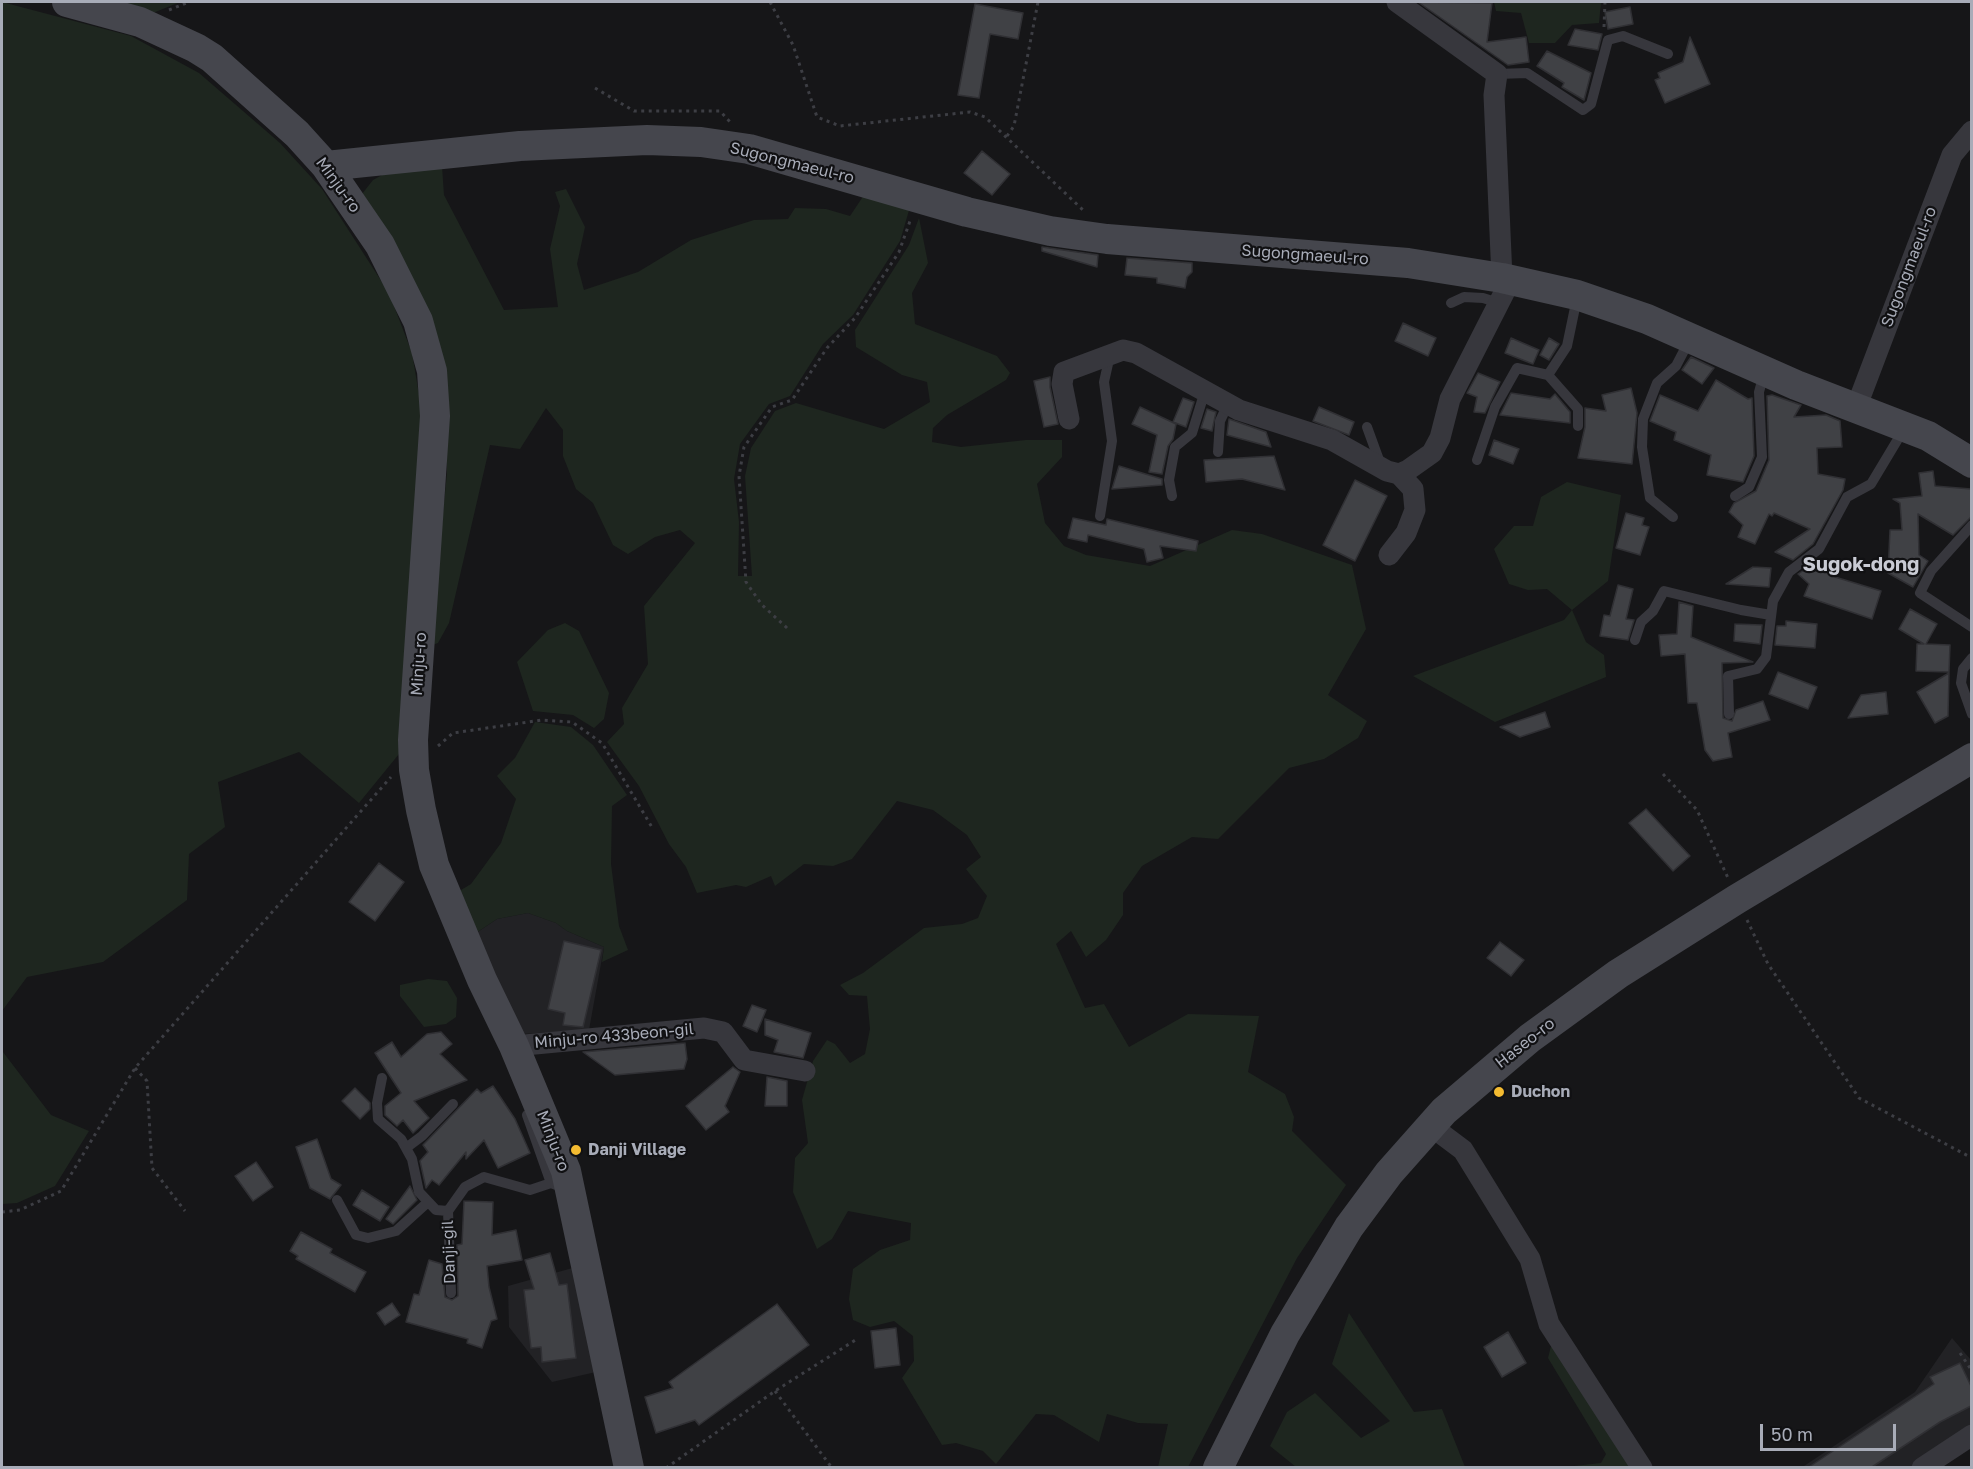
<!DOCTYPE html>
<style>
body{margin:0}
#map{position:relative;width:1973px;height:1469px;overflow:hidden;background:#161618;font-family:"Golos Text",sans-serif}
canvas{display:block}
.frame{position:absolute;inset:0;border:3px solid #a8acb8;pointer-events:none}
.scale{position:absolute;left:1760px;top:1424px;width:136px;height:27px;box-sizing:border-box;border:3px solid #a8acb8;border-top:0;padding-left:8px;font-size:18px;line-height:21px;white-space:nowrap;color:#a8acb8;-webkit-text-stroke:4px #111113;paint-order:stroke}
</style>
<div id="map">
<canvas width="1973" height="1469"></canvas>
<div class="frame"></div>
<div class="scale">50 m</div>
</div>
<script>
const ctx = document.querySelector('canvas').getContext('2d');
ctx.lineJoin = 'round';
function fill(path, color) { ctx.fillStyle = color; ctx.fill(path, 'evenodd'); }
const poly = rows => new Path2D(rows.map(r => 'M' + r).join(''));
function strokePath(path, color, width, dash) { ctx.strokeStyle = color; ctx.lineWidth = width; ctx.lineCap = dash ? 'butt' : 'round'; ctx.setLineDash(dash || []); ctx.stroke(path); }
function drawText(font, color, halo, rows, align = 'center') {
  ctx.font = font + ' "Golos Text",sans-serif'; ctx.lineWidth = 4.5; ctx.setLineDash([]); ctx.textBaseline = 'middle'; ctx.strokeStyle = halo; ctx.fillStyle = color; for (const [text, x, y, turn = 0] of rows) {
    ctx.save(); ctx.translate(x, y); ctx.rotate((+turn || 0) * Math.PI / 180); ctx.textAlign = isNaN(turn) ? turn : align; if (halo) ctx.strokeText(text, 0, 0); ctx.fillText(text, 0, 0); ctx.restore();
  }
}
fill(poly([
 [528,913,556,923,567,931,604,947,589,1030,521,1034,476,933,497,919],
 [576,1267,596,1372,552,1382,509,1327,508,1286],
 [1952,1338,1971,1360,1971,1430,1914,1467,1801,1468,1915,1392]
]), '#222225');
fill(poly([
 [2,2,131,36,199,73,280,143,322,189,389,293,412,353,423,418,399,754,359,803,299,752,218,782,225,827,189,854,187,900,103,962,27,977,2,1011],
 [103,2,180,2,148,15],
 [1494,2,1601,2,1599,23,1572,25,1555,43,1529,43,1521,13,1496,11],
 [442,166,444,195,504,310,558,307,550,249,560,206,555,192,566,189,585,227,577,264,584,290,638,272,691,240,754,220,788,219,795,208,826,209,850,216,864,195,910,207,900,241,853,315,823,344,790,396,769,404,740,444,734,479,739,522,738,576,752,576,745,476,751,448,775,411,796,403,884,429,930,402,927,382,902,375,856,347,855,330,909,245,919,218,928,263,912,293,915,324,997,356,1010,373,1006,380,947,415,933,428,932,442,961,447,1026,440,1062,440,1062,457,1037,484,1045,523,1064,546,1086,555,1150,566,1232,530,1262,534,1352,565,1366,629,1328,695,1367,721,1358,738,1324,759,1289,768,1218,839,1192,837,1142,866,1123,893,1123,915,1106,940,1086,957,1071,931,1056,944,1085,1008,1104,1004,1129,1047,1188,1014,1259,1016,1248,1072,1285,1094,1294,1117,1292,1131,1346,1185,1297,1258,1188,1467,1158,1467,1168,1424,1138,1423,1107,1414,1099,1442,1054,1415,1036,1414,996,1464,983,1451,956,1443,942,1445,902,1378,914,1361,913,1336,894,1321,870,1327,853,1320,849,1299,853,1269,880,1250,910,1240,911,1223,848,1211,832,1239,817,1249,793,1192,795,1158,808,1143,802,1100,813,1061,827,1040,835,1044,850,1063,865,1054,870,1029,867,996,849,995,840,985,863,973,924,928,962,924,978,918,987,896,966,869,981,857,967,835,933,810,897,801,852,859,833,866,804,864,775,886,771,876,746,887,736,885,697,893,686,867,669,844,639,786,607,742,624,724,622,708,648,664,644,606,695,543,680,530,655,537,628,554,613,545,593,503,576,489,563,456,563,430,546,408,520,449,490,445,449,623,438,643,430,646,447,473,445,374,362,194,373,180,393,169],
 [1567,482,1621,495,1608,581,1572,610,1586,642,1604,655,1606,677,1495,722,1413,676,1564,620,1572,610,1547,589,1528,590,1509,584,1494,549,1514,526,1533,526,1541,497],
 [565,623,579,631,609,693,604,719,594,728,573,715,533,711,517,662,548,630],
 [535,722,571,727,593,745,627,795,612,806,611,864,619,926,628,950,602,962,604,947,567,931,556,923,528,913,497,919,476,933,456,893,471,884,501,843,516,799,497,776,515,758],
 [428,979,447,981,457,998,456,1017,446,1024,424,1027,400,996,400,985],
 [2,1045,3,1052,51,1115,89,1131,55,1186,17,1203,2,1204],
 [1349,1313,1414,1412,1442,1409,1465,1467,1296,1467,1270,1446,1287,1412,1315,1393,1361,1438,1390,1421,1332,1364],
 [1552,1342,1631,1467,1565,1467,1601,1463,1606,1454,1548,1358]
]), '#1e261f');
const building = poly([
 [1418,2,1492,3,1487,42,1526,37,1529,62,1508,65,1418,2],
 [975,4,1023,13,1018,39,990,34,979,98,958,95,975,4],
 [1630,7,1633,24,1608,29,1605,12,1630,7],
 [1575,29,1602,34,1598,50,1568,45,1575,29],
 [1690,37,1710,84,1665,103,1655,80,1660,78,1658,73,1683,62,1690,37],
 [1547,51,1591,73,1584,100,1562,87,1564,83,1537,66,1547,51],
 [982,151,1010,174,992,195,964,173,982,151],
 [1042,247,1098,255,1097,267,1042,251,1042,247],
 [1127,258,1192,263,1192,272,1187,277,1185,288,1157,283,1157,278,1125,275,1127,258],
 [1403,323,1436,338,1428,356,1395,341,1403,323],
 [1511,338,1539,350,1533,364,1505,353,1511,338],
 [1549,338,1559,344,1549,360,1540,355,1549,338],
 [1691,357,1714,368,1702,384,1682,370,1691,357],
 [1478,373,1500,382,1485,413,1474,412,1477,397,1467,393,1478,373],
 [1050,377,1050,387,1058,424,1044,427,1034,381,1050,377],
 [1716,380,1748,399,1752,398,1754,456,1743,482,1707,475,1711,455,1674,440,1676,432,1650,421,1660,395,1698,411,1716,380],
 [1631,388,1637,413,1632,464,1578,458,1585,427,1585,408,1606,411,1602,395,1631,388],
 [1511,393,1550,399,1555,394,1570,412,1570,423,1500,415,1511,393],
 [1772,395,1801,405,1794,417,1826,415,1840,421,1842,447,1817,448,1818,474,1845,479,1843,490,1813,544,1793,560,1775,552,1810,529,1774,513,1772,516,1769,514,1755,544,1738,537,1743,525,1729,512,1734,503,1756,491,1769,460,1767,396,1772,395],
 [1183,398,1194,402,1186,427,1173,422,1183,398],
 [1140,407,1176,424,1173,439,1168,446,1162,474,1149,472,1157,435,1132,424,1140,407],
 [1319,407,1354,422,1349,435,1313,421,1319,407],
 [1207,409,1216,412,1212,431,1201,428,1207,409],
 [1229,419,1266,432,1271,447,1227,435,1229,419],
 [1494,440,1519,449,1513,464,1489,455,1494,440],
 [1274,456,1285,490,1242,479,1206,482,1204,460,1274,456],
 [1119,466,1162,479,1162,485,1112,489,1119,466],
 [1933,471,1935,486,1971,489,1971,517,1953,535,1918,514,1919,555,1928,561,1913,587,1888,573,1890,530,1902,530,1900,503,1893,499,1922,496,1919,473,1933,471],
 [1355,480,1387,496,1355,561,1323,545,1355,480],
 [1626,513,1644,518,1642,525,1649,527,1640,555,1616,548,1626,513],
 [1073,518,1106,525,1107,519,1198,541,1196,551,1160,546,1163,558,1147,562,1144,549,1088,535,1087,542,1068,538,1073,518],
 [1753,567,1771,568,1769,587,1726,584,1753,567],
 [1804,570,1837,573,1835,577,1881,591,1872,619,1804,596,1809,584,1798,574,1804,570],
 [1618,585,1633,589,1626,619,1634,620,1628,640,1600,636,1604,615,1610,616,1618,585],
 [1679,602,1693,606,1691,637,1753,662,1722,663,1723,718,1732,721,1736,710,1763,701,1770,720,1728,733,1732,757,1713,761,1705,750,1697,703,1688,703,1685,654,1661,656,1659,635,1677,634,1679,602],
 [1910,609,1937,624,1926,644,1950,645,1949,672,1916,671,1917,644,1924,644,1899,629,1910,609],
 [1786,621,1817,624,1815,648,1775,645,1777,626,1786,626,1786,621],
 [1735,624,1762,625,1760,644,1734,641,1735,624],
 [1778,672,1817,687,1808,709,1769,694,1778,672],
 [1949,673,1948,716,1935,723,1917,692,1949,673],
 [1886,692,1888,714,1848,718,1861,695,1886,692],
 [1545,712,1550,727,1520,737,1500,727,1545,712],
 [1646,809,1690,856,1673,871,1629,823,1646,809],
 [379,863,404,882,375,921,349,902,379,863],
 [564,941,601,950,583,1027,563,1025,565,1013,548,1009,564,941],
 [1500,942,1524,960,1511,976,1487,958,1500,942],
 [752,1005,766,1010,757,1032,743,1026,752,1005],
 [765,1019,811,1033,803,1058,774,1052,778,1040,765,1035,765,1019],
 [441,1032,452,1044,440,1054,467,1080,414,1101,429,1118,413,1133,403,1120,397,1126,385,1115,385,1106,401,1093,375,1053,392,1042,401,1057,427,1034,441,1032],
 [685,1043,687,1059,684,1069,650,1072,615,1075,583,1052,685,1043],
 [733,1067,740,1072,725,1106,729,1112,706,1130,686,1106,733,1067],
 [767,1077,787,1081,787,1106,765,1106,767,1077],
 [493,1086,515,1119,530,1153,498,1168,484,1140,466,1159,466,1152,439,1185,432,1180,426,1188,420,1161,428,1152,423,1145,477,1089,481,1093,493,1086],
 [355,1088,370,1103,370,1109,360,1119,342,1101,355,1088],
 [317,1139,331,1179,341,1185,330,1199,310,1188,296,1147,317,1139],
 [256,1162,273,1187,253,1201,235,1176,256,1162],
 [410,1186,417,1200,393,1224,386,1219,410,1186],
 [362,1190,389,1207,380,1221,353,1205,362,1190],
 [464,1201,493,1202,492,1235,516,1230,522,1260,487,1266,489,1287,497,1319,491,1321,482,1348,467,1343,468,1339,406,1322,414,1294,419,1295,429,1260,442,1264,445,1297,452,1300,458,1296,457,1245,462,1244,464,1201],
 [301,1232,332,1249,330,1253,366,1272,355,1292,296,1259,298,1256,290,1251,301,1232],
 [550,1253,559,1285,567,1284,576,1358,542,1362,541,1347,531,1348,524,1290,534,1289,525,1260,550,1253],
 [392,1303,400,1315,385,1325,377,1313,392,1303],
 [777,1304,809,1345,699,1425,695,1420,656,1433,645,1397,673,1388,669,1382,777,1304],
 [896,1328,900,1365,875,1368,871,1331,896,1328],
 [1508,1332,1526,1363,1502,1377,1484,1347,1508,1332],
 [1960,1363,1971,1386,1971,1406,1940,1422,1872,1467,1809,1467,1934,1384,1930,1377,1960,1363]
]);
fill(building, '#404145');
strokePath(building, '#303034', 1.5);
strokePath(poly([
 [770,2,793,45,817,117,840,126,970,112,985,117,1084,211],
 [169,10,189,2],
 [1604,27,1605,2],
 [595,88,634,111,720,111,731,123],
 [1007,136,1014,126,1038,2],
 [787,628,762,605,746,582,739,476,744,447,772,407,792,400,827,348,855,318,899,252,910,221],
 [438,746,453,733,542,720,572,722,602,743,653,829],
 [1663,774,1697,810,1728,878],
 [1747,920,1768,964,1859,1098,1972,1158],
 [135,1068,147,1081,152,1168,185,1211],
 [2,1212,20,1210,61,1191,135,1068,391,777],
 [1960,1353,1972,1371],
 [775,1391,832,1468],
 [666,1468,775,1391,857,1339]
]), '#3d3e44', 3, [3, 4.5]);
strokePath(poly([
 [1497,74,1527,73,1583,110,1591,104,1608,40,1623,36,1668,54],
 [1451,303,1464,297,1483,298,1499,303],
 [1548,375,1567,346,1577,298],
 [1367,427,1379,460,1377,465],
 [1218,452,1220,421,1228,404],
 [1477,460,1495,407,1517,368,1548,375,1578,409,1578,426],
 [1172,496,1169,480,1175,447,1192,433,1205,391],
 [1735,496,1749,487,1762,457,1759,392,1764,374],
 [1100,516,1112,441,1104,382,1110,355],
 [1673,517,1650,498,1642,447,1643,419,1657,383,1676,366,1689,341],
 [1972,525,1931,571,1920,593,1972,627],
 [1635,640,1641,622,1653,611,1664,591,1741,610,1771,615],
 [1972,658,1963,669,1961,683,1972,714],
 [1729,714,1728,676,1757,669,1766,657,1773,601,1789,572,1819,549,1847,497,1871,484,1904,429],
 [382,1078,377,1103,378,1119,401,1139,412,1159,419,1192,436,1210,448,1211,465,1187,484,1177,530,1190,551,1183,567,1189],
 [527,1115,551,1183],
 [406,1148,422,1136,453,1104],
 [337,1200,356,1235,368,1238,396,1231,428,1202],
 [448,1211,451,1293]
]), '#37373d', 10);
strokePath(poly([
 [1856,408,1952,155,1972,131],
 [1069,419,1062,384,1064,372,1123,350,1136,353,1239,410,1332,440,1387,471,1399,474,1408,470,1432,453,1440,438,1450,399,1505,291,1502,278,1494,95,1497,74,1397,2],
 [1389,555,1406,533,1415,510,1413,489,1399,474],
 [514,1046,704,1028,723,1032,744,1060,805,1071],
 [1431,1126,1463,1150,1530,1259,1549,1324,1642,1468],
 [1922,1468,1972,1435]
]), '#37373d', 21);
strokePath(poly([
 [67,2,140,22,196,48,212,58,297,134,326,166,380,245,418,321,432,371,435,416,413,740,414,770,421,810,434,865,482,980,514,1046,566,1171,629,1468],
 [326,166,520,146,647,140,701,142,749,149,967,212,1050,231,1107,239,1408,263,1502,278,1577,295,1647,319,1796,385,1928,436,1972,463],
 [1218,1468,1285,1334,1349,1227,1389,1173,1444,1111,1530,1038,1618,974,1737,899,1972,758]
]), '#45464d', 30);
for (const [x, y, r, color] of [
 [1499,1092,6,"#f4bb31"],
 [576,1150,6,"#f4bb31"]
]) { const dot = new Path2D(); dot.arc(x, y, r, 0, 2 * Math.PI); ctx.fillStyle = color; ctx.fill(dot); strokePath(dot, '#111113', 2); }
drawText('16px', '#a8acb8', '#111113', [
 ["Sugongmaeul-ro",792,163,14],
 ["Minju-ro",338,185,54],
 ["Sugongmaeul-ro",1305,255,4],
 ["Sugongmaeul-ro",1909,267,-69],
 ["Minju-ro",419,664,-86],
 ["Minju-ro 433beon-gil",614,1036,-5],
 ["Haseo-ro",1525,1043,-38],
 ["Minju-ro",553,1141,69],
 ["Danji-gil",449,1252,-92]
]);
drawText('bold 16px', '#a8acb8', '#111113', [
 ["Duchon",1511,1092],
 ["Danji Village",588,1150]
], 'left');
drawText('bold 20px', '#c9cbd4', '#111113', [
 ["Sugok-dong",1861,565]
]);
</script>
